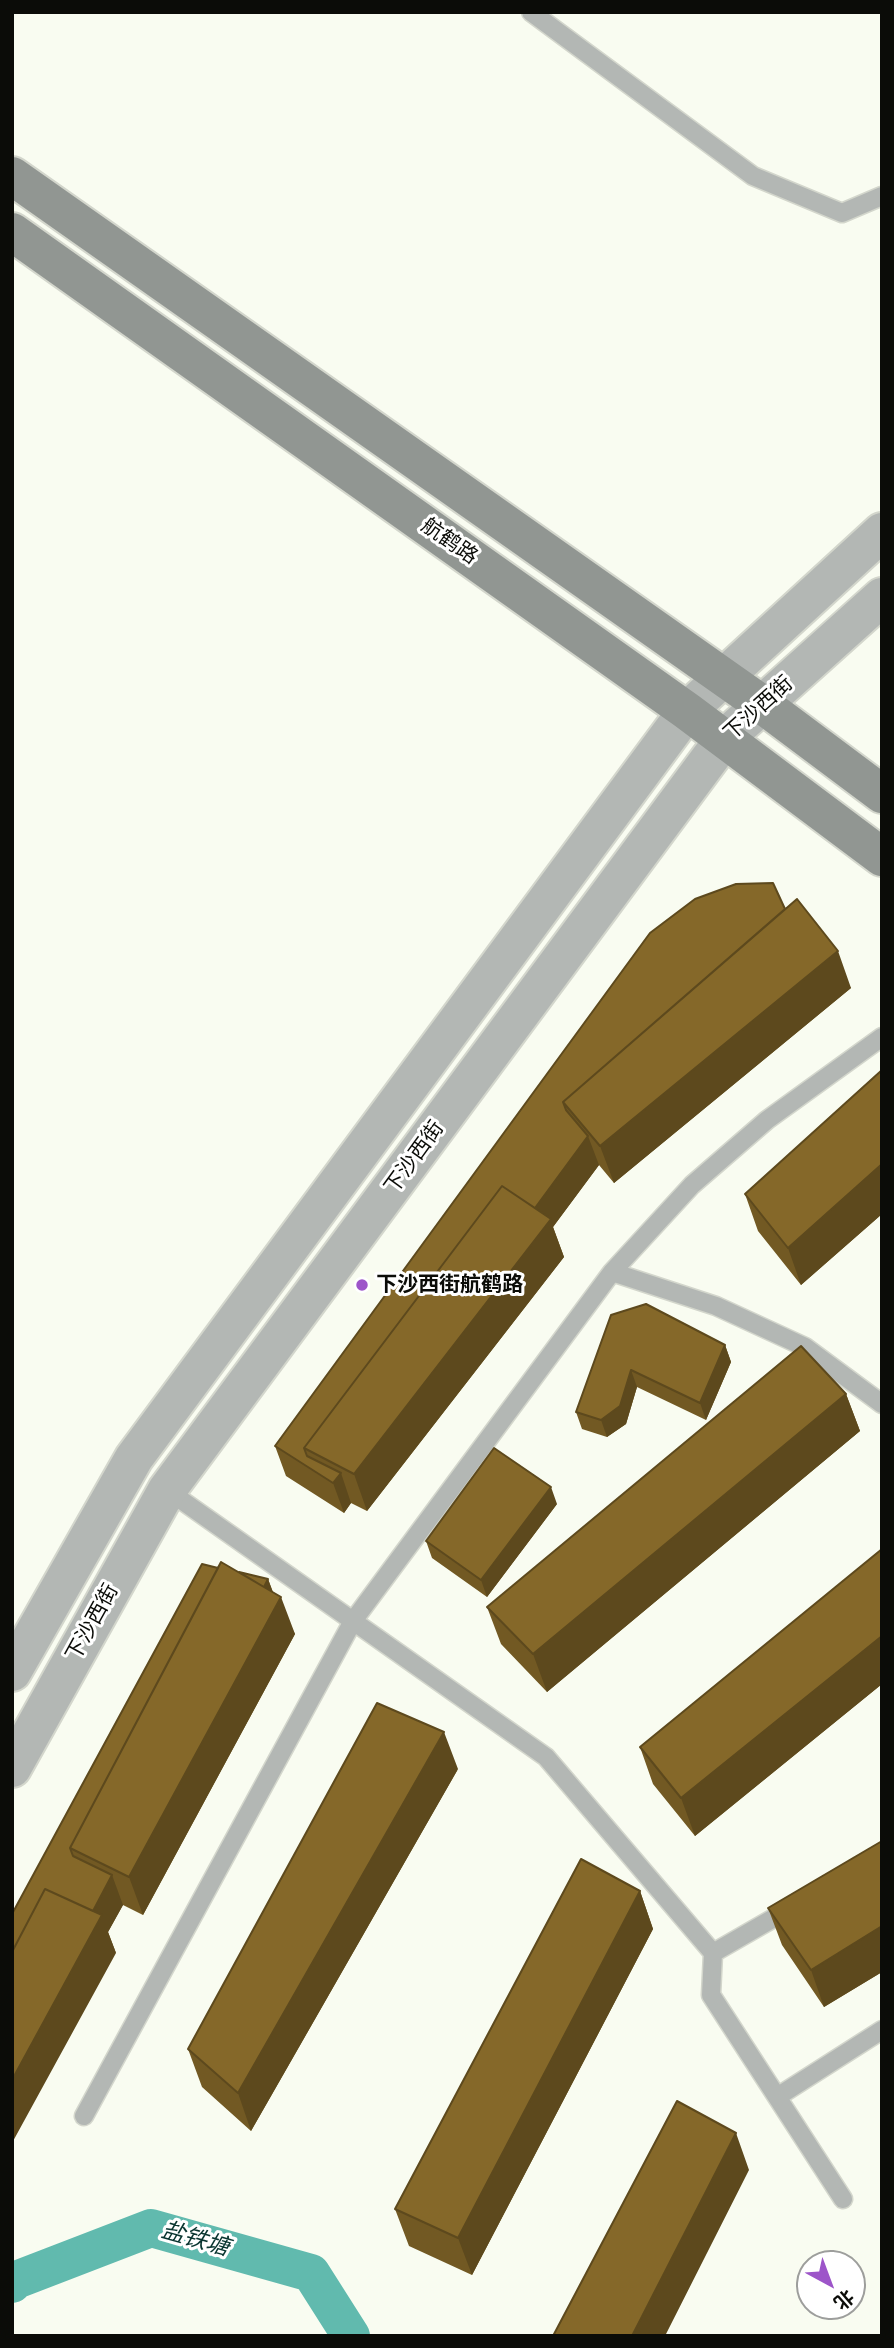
<!DOCTYPE html>
<meta charset="utf-8">
<style>
body{margin:0}
#map{position:relative;width:894px;height:2348px;overflow:hidden;background:#f9fcf1;font-family:"Varela Round","Noto Sans SC",sans-serif}
canvas{display:block}
.frame{position:absolute;inset:0;border:14px solid #0b0c08;pointer-events:none}
.north{position:absolute;left:796px;top:2250px;width:70px;height:70px;box-sizing:border-box;background:#fff;border:2px solid #9d9e9c;border-radius:50%;rotate:139deg;font-size:19px;font-weight:700;line-height:28px;text-align:center;color:#0b0c08}
.north::after{content:'';display:block;margin:auto;width:24px;height:32px;background:#9d55c9;clip-path:polygon(50% 0,100% 100%,50% 72%,0 100%)}
</style>
<div id="map">
<canvas width="894" height="2348"></canvas>
<div class="frame"></div>
<div class="north">北</div>
</div>
<script>
const g = document.querySelector('canvas').getContext('2d');
g.lineJoin = 'round';
function trace(path, color, width, dash) { g.strokeStyle = color; g.lineWidth = width; g.lineCap = dash ? 'butt' : 'round'; g.setLineDash(dash || []); g.stroke(path); }
function paint(path, color) { g.fillStyle = color; g.fill(path, 'evenodd'); }
function label(font, color, halo, rows, align = 'center') {
  g.font = font + ' "Varela Round","Noto Sans SC",sans-serif'; g.lineWidth = 6; g.setLineDash([]); g.textBaseline = 'middle'; g.strokeStyle = halo; g.fillStyle = color; for (const [text, x, y, turn = 0] of rows) {
    g.save(); g.translate(x, y); g.rotate((+turn || 0) * Math.PI / 180); g.textAlign = isNaN(turn) ? turn : align; if (halo) g.strokeText(text, 0, 0); g.fillText(text, 0, 0); g.restore();
  }
}
trace(new Path2D(`
 M12 2284 16 2280 151 2228 311 2273 351 2336`), '#61baae', 38);
const service = new Path2D(`
 M531 12 753 176 842 213 882 196
 M612 1272 716 1306 805 1347 882 1404
 M167 1490 546 1757 713 1953 711 1995 843 2199
 M713 1953 793 1907
 M777 2097 882 2030
 M84 2116 353 1621 612 1272 692 1185 767 1120 882 1037`);
const tertiary = new Path2D(`
 M12 1672 134 1458 687 711 882 532
 M12 1768 167 1490 725 738 882 597`);
const secondary = new Path2D(`
 M12 176 763 705 882 794
 M12 232 687 711 882 857`);
trace(service, '#d3d6cc', 21);
trace(tertiary, '#d3d6cc', 42);
trace(secondary, '#d3d6cc', 42);
trace(service, '#b3b7b4', 18);
trace(tertiary, '#b3b7b4', 38);
trace(secondary, '#919692', 38);
paint(new Path2D(`
 M785 909 851 988 614 1183 599 1165 553 1227 564 1257 367 1511 351 1503 344 1513 286 1476 275 1446 650 933Z
 M882 1070V1214L801 1285 758 1231 745 1194Z
 M611 1315 725 1345 731 1362 706 1420 637 1387 626 1424 607 1437 582 1429 576 1412Z
 M846 1394 860 1431 547 1692 501 1644 487 1607Z
 M557 1504 487 1597 432 1558 426 1541Z
 M882 1549V1684L695 1836 653 1784 640 1747Z
 M218 1568 268 1579 273 1592 295 1634 143 1915 123 1905 108 1932 116 1953 12 1914Z
 M458 1769 251 2131 202 2087 188 2049Z
 M882 1841V1972L824 2007 782 1945 768 1908Z
 M640 1891 653 1929 472 2275 409 2246 395 2209Z`), '#725923');
paint(new Path2D(`
 M838 951 851 988 614 1183 600 1146Z
 M588 1136 599 1165 553 1227 564 1257 367 1511 354 1474 532 1212Z
 M882 1164V1214L801 1285 788 1248Z
 M725 1345 731 1362 706 1420 700 1403Z
 M631 1370 637 1387 626 1424 607 1437 601 1420Z
 M846 1394 860 1431 547 1692 533 1654Z
 M341 1473 351 1503 344 1513 333 1483Z
 M551 1487 557 1504 487 1597 481 1580Z
 M268 1579 277 1604 281 1597 295 1634 143 1915 129 1877Z
 M882 1636V1684L695 1836 681 1798Z
 M444 1732 458 1769 251 2131 238 2093Z
 M112 1875 123 1905 108 1932 116 1953 12 2143V2080L90 1916Z
 M640 1891 653 1929 472 2275 458 2238Z
 M882 1926V1972L824 2007 811 1970Z
 M736 2133 749 2170 665 2336H632Z`), '#5d491d');
const building = new Path2D(`
 M773 883 785 909 563 1102 566 1110 588 1136 535 1208 502 1186 304 1448 307 1456 341 1473 333 1483 275 1446 650 933 695 899 736 884Z
 M797 899 838 951 600 1146 563 1102Z
 M882 1070V1164L788 1248 745 1194Z
 M502 1186 551 1219 354 1474 304 1448Z
 M646 1304 725 1345 700 1403 631 1370 620 1406 601 1420 576 1412 611 1315Z
 M801 1346 846 1394 533 1654 487 1607Z
 M494 1448 551 1487 481 1580 426 1541Z
 M882 1549V1636L681 1798 640 1747Z
 M221 1562 281 1597 129 1877 70 1848Z
 M202 1564 218 1568 70 1848 73 1856 112 1875 93 1911 45 1889 12 1952V1914Z
 M239 1572 268 1579 264 1587Z
 M377 1703 444 1732 238 2093 188 2049Z
 M882 1841V1926L811 1970 768 1908Z
 M581 1859 640 1891 458 2238 395 2209Z
 M45 1889 102 1915 12 2080V1952Z
 M677 2101 736 2133 632 2336H553Z`);
paint(building, '#856829');
trace(building, '#5d491d', 2);
for (const [x, y, r, color] of [
 [362,1285,7,"#9d55c9"]
]) { const dot = new Path2D(); dot.arc(x, y, r, 0, 2 * Math.PI); g.fillStyle = color; g.fill(dot); trace(dot, '#fff', 2.5); }
label('21px', '#0b0c08', '#fff', [
 ["航鹤路",449,542,35],
 ["下沙西街",759,709,-42],
 ["下沙西街",415,1158,-54],
 ["下沙西街",93,1623,-61]
]);
label('bold 21px', '#0b0c08', '#fff', [
 ["下沙西街航鹤路",376,1285]
], 'left');
label('italic 23px', '#093530', '#fff', [
 ["盐铁塘",195,2240,16]
]);
</script>
